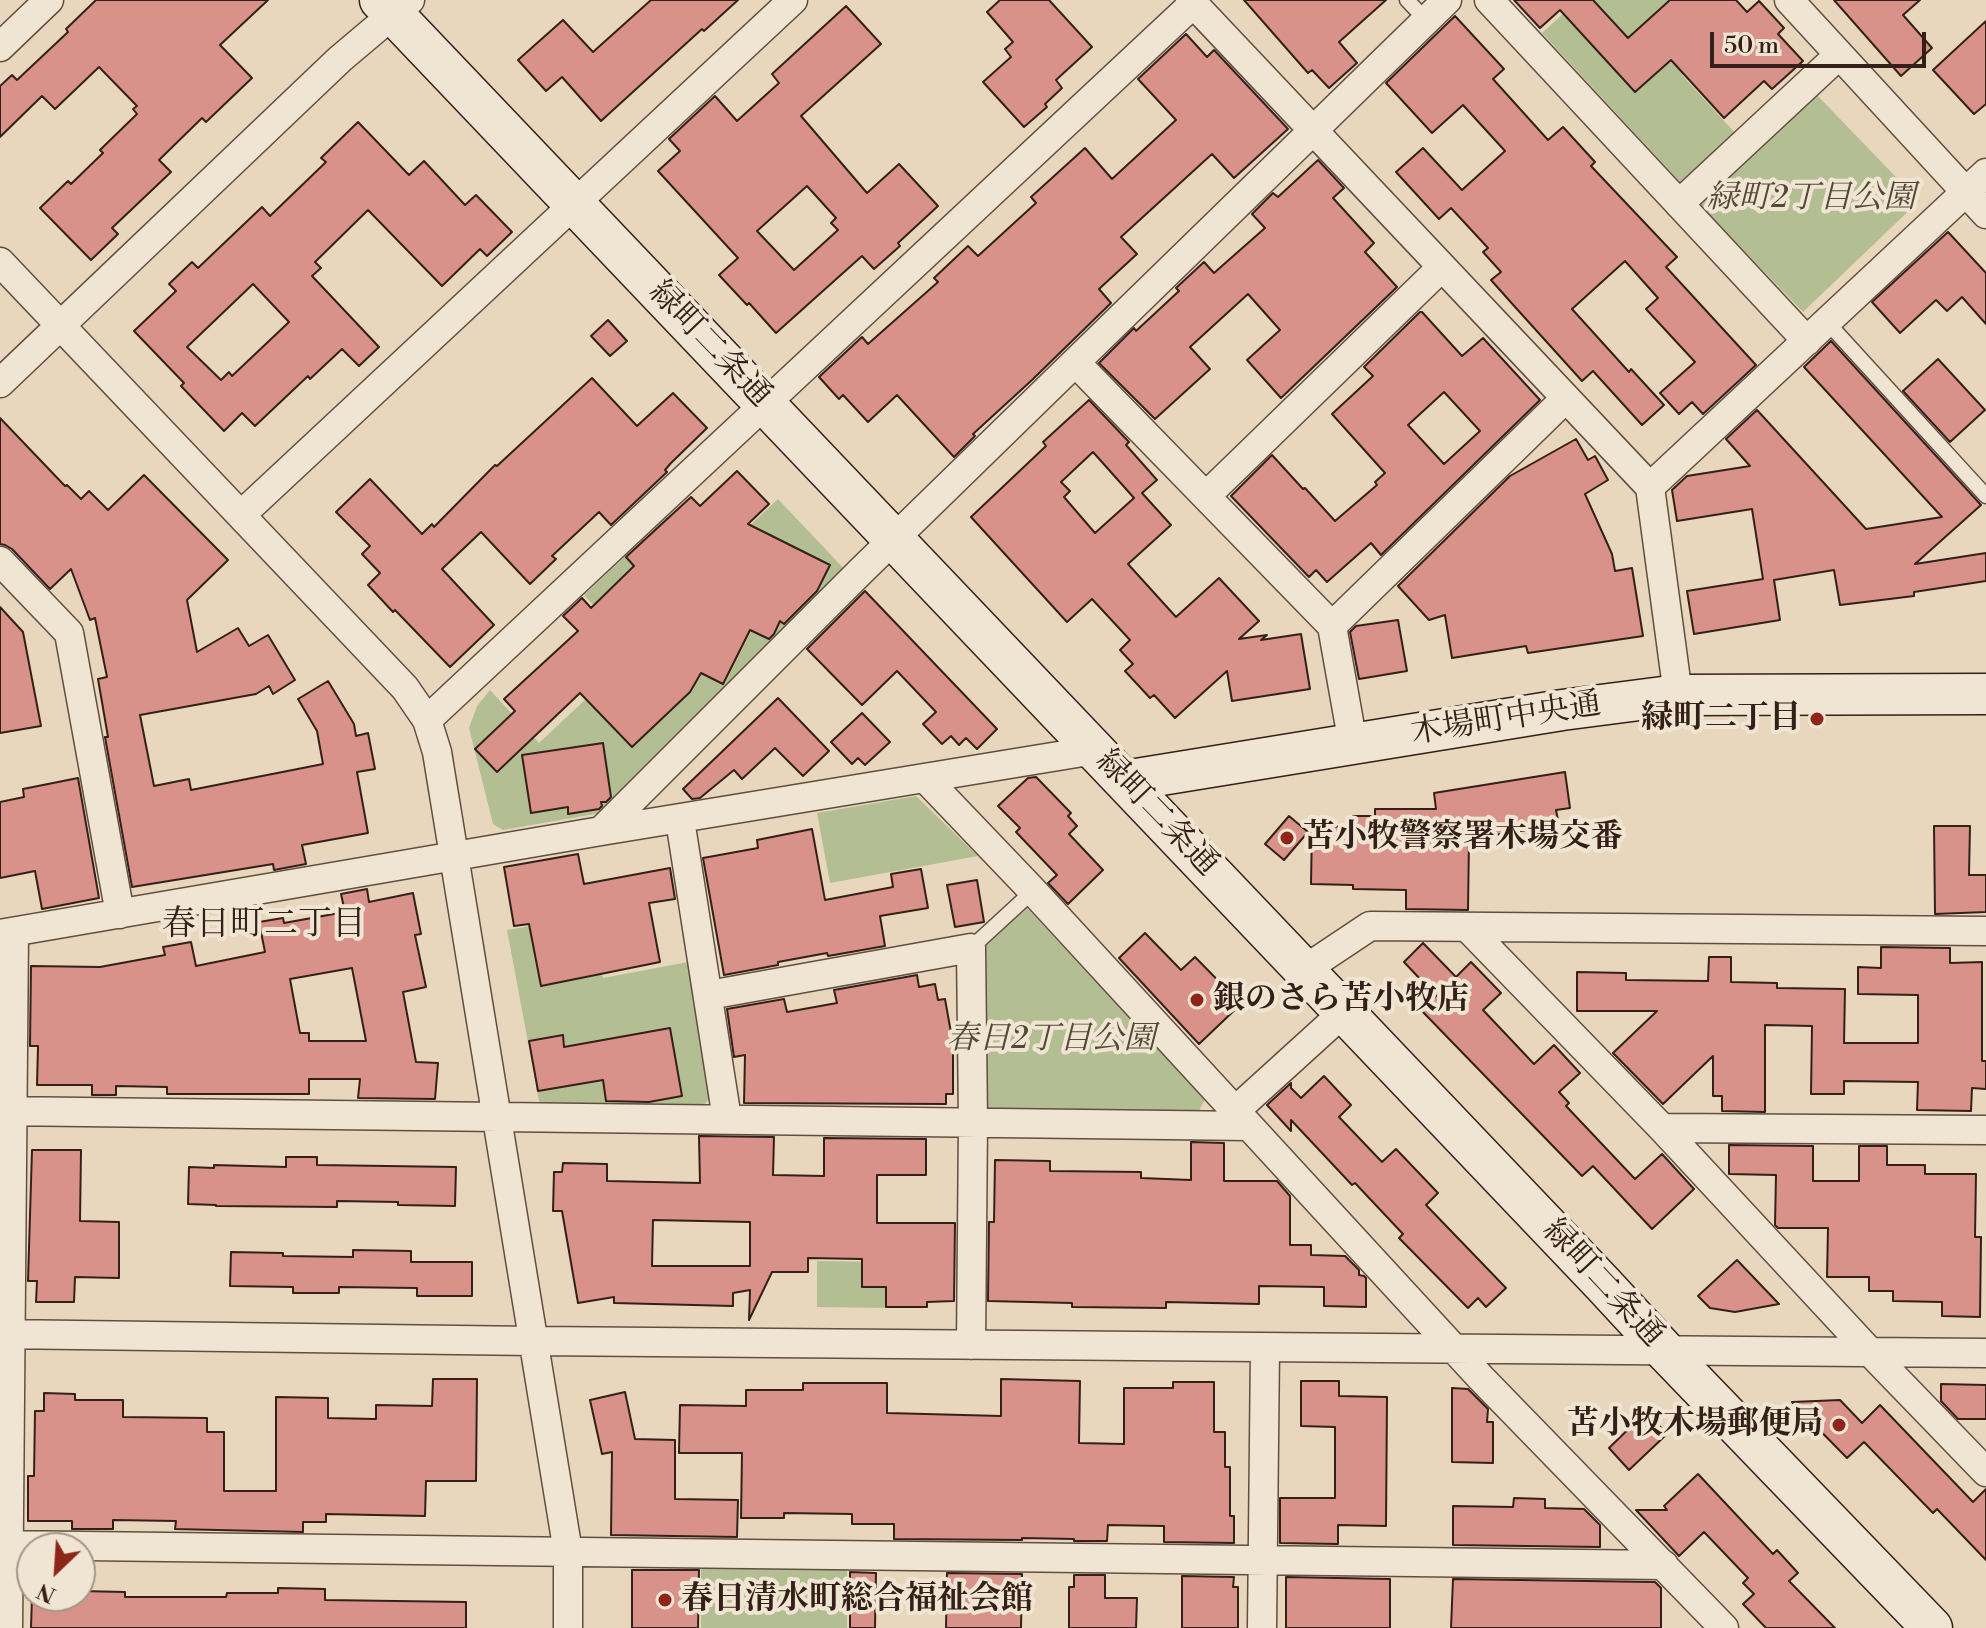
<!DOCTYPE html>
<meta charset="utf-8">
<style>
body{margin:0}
#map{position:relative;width:1986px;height:1628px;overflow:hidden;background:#e8d7bc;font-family:"Libre Bodoni",serif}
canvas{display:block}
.north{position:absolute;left:16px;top:1532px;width:80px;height:80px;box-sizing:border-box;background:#f0e5d3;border:2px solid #a59688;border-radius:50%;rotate:205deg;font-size:22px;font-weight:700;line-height:32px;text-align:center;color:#342018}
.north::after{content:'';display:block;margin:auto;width:28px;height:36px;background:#8f2418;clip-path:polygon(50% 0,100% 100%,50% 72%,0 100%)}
.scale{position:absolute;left:1710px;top:32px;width:216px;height:36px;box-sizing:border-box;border:4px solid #342018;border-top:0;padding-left:10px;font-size:24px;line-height:28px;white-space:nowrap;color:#342018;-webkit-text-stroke:6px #f0e5d3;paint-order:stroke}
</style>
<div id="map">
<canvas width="1986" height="1628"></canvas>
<div class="north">N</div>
<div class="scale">50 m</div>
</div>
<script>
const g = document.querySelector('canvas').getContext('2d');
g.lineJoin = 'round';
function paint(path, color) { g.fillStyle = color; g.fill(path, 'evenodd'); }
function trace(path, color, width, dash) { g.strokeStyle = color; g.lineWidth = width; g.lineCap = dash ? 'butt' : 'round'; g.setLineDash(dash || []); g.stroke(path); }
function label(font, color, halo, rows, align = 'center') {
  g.font = font + ' "Libre Bodoni","Noto Serif JP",serif'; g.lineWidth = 8; g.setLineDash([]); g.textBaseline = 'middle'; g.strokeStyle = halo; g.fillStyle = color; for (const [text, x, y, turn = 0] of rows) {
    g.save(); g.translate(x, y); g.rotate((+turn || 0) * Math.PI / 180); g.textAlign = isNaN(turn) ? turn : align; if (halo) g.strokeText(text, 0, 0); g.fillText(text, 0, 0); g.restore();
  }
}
paint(new Path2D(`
 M1578 0H1674L1715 44 1682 75 1736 134 1682 184 1542 33Z
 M1814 92 1919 201 1803 312 1697 202Z
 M778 499 848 573 601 813 503 830 493 824 469 728 477 706 490 690 539 743 588 697 640 655 584 595 667 517 710 563Z
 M916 796 978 856 830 883 817 813Z
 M1025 906 1205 1099 1198 1113 978 1112 979 953Z
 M590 916 603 978 688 962 710 1097 705 1104 699 1108H550L539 1101 507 930Z
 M817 1261 885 1262V1308L817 1307Z
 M701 1568 847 1569V1628H701Z`), '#b3bf93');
const building = new Path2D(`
 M96 0H268L220 45 252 78 206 122 202 118 159 160 171 172 112 228 118 234 91 260 40 208 68 181 71 184 103 153 100 150 137 114 133 109 137 106 99 67 55 109 42 96 0 137V86L12 75 17 80 68 32 66 29Z
 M651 0H738L704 31 702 29 601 121 562 77 546 91 518 60 563 20 593 52Z
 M1000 0H1049L1092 47 1056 80 1062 88 1045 104 1047 107 1024 127 983 82 1011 57 1005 49 1013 42 987 12Z
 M1244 0H1386L1339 42 1357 63 1329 88 1312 70 1308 73Z
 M1514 0H1593L1628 38 1670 0H1736L1747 12 1759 1 1784 28 1778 34 1803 61 1772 89 1764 81 1724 118 1671 60 1635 92 1560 10 1540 28Z
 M1834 0H1920L1903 15 1932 48 1901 76Z
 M846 6 881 44 801 116 867 193 899 164 938 206 898 243 900 246 874 269 862 256 776 333 749 303 747 305 719 275 738 258 658 171 680 151 669 139 715 96 737 121 779 83 772 74ZM807 186 836 218 831 223 838 230 794 270 757 231Z
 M1455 16 1504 69 1493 79 1548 140 1563 127 1595 162 1591 166 1677 257 1666 267 1756 365 1703 414 1692 402 1679 414 1660 393 1695 362 1646 309 1658 298 1625 261 1572 309 1629 372 1631 369 1664 405 1642 425 1593 371 1582 381 1516 308 1491 280 1501 272 1483 252 1488 248 1451 208 1439 219 1396 172 1423 148 1462 190 1505 151 1463 105 1432 133 1386 83Z
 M1986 21V104L1974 114 1933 70Z
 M1186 34 1207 57 1214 50 1288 129 1234 178 1212 154 1121 237 1137 254 1099 289 1111 303 1032 380 973 434 975 436 954 457 897 395 868 422 843 395 839 399 819 377 862 337 868 344 938 282 934 278 968 246 978 256 1036 203 1031 197 1085 148 1112 179 1176 120 1138 79Z
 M358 122 409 175 424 161 465 205 476 195 512 232 487 256 480 249 442 286 368 210 315 262 321 268 312 276 379 347 359 366 342 349 310 379 308 376 255 426 242 413 224 431 181 386 184 383 134 331 176 291 169 284 192 262 198 268 262 207 270 216 326 162 321 158ZM253 284 289 322 232 376 229 372 221 380 187 347Z
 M1318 160 1344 188 1333 198 1374 243 1365 252 1397 287 1281 398 1247 360 1280 330 1248 294 1190 347 1210 369 1155 419 1099 363 1134 328 1136 331 1179 291 1176 288 1204 262 1214 273 1265 228 1252 214 1273 193 1278 197Z
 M1948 232 1986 273V324L1962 297 1947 311 1936 300 1900 333 1872 302Z
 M1420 312H1422L1462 356 1483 338 1540 400 1381 555 1371 543 1327 582 1316 570 1309 577 1231 496 1272 455 1303 489 1305 488 1335 521 1377 485 1375 482 1385 473 1332 414 1373 376 1364 367ZM1444 392 1480 431 1444 464 1408 425Z
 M608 320 627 341 610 356 591 336Z
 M1831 341 1981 505 1915 564 1986 553V581L1914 592V596L1840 605 1834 570 1774 580 1780 620 1694 634 1687 591 1763 579 1752 509 1677 521 1672 490 1687 476 1750 466 1726 439 1757 410 1866 529 1942 517 1804 367Z
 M1938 359 1985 410 1950 442 1903 391Z
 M592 378 637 426 673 393 707 428 671 463 665 470 667 472 611 525 599 512 552 556 556 559 530 584 481 532 442 569 494 625 450 667 395 610 393 612 368 585 380 573 362 554 370 546 336 512 370 479 422 534 432 524 434 527 495 465 497 466Z
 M1089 400 1129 442 1126 445 1157 480 1142 493 1171 525 1128 564 1176 617 1219 578 1259 621 1239 639 1267 635 1261 640 1301 634 1310 689 1232 701 1227 671 1175 718 1154 695 1150 698 1125 671 1133 664 1120 650 1130 640 1092 599 1067 622 971 517 1046 446 1043 442ZM1093 452 1134 498 1095 533 1064 497 1070 491 1061 482Z
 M0 418 65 486 67 485 81 499 89 491 108 510 144 475 228 560 187 600 197 652 238 628 249 646 268 635 295 680 273 694 269 686 256 694 140 715 154 786 189 779 191 790 323 764 317 731 298 699 328 681 354 724 356 736 368 733 375 769 357 772 368 833 302 845 306 864 274 870 273 864 132 887 105 737H108L98 679 107 677 95 618 90 620 71 569 50 589 12 549 5 545 0 544Z
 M1576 439 1588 460 1595 456 1608 480 1585 494 1612 554 1615 571 1632 568 1643 636 1528 653 1526 646 1452 658 1445 615 1429 620 1398 586 1510 476Z
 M737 471 769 504 748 524 830 565 817 591 784 624 780 621 774 634 769 639 750 630 723 684 701 673 690 692 632 747 580 693 497 772 475 749 515 711 504 699 578 631 563 616 582 598 591 608 634 566 626 557 691 497 700 506Z
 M865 591 997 729 977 749 966 738 959 745 951 736 942 744 923 724 936 712 897 671 862 705 807 649Z
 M0 607 23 632 41 726 0 733Z
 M1398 620 1407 671 1359 679 1350 632 1356 626Z
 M778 698 829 751 803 776 775 748 742 779 734 770 700 798 692 799 683 789Z
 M862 713 890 742 865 765 858 758 852 764 831 742Z
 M603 743 611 797 606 802H601L602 806 599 809 568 814V807L531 813 522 755Z
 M1565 772 1570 808 1556 810 1559 825 1469 839 1468 910 1406 909V890L1353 889V885L1311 884 1312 826 1353 827V816H1375V809H1436L1434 793Z
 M1036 777 1071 813 1068 816 1077 826 1069 834 1103 870 1068 904 1048 883 1057 875 1016 832 1020 828 998 806 1028 778Z
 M78 778 99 898 42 909 35 871 0 878V802L24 797 23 789Z
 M1289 816 1308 832 1284 860 1265 844Z
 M1934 826H1970L1969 875H1986V912L1935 914Z
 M812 829 825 900 893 887 891 874 921 869 928 908 880 916 885 946 828 956 827 953 778 962V965L724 975 703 858 758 848 757 840Z
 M578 854 584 884 670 868 675 899 649 903 660 962 541 986 529 924 514 926 504 867Z
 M977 880 984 922 955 927 947 885Z
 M367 889 369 902 413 893 421 934 415 935 426 987 403 992 416 1062 438 1063 435 1099 358 1098 360 1079H309V1094H167V1087L116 1086V1095H92V1085H37L38 1046H30L31 966 100 967 165 955 163 947 191 942 196 966 265 952 259 922 283 918 284 923 345 912 341 894ZM352 968 366 1041H309V1033H300L290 979Z
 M1145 933 1181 970 1195 957 1241 1004 1199 1044 1119 958Z
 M1423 943 1456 977 1471 962 1501 993 1483 1010 1534 1064 1554 1045 1580 1073 1559 1092 1569 1103 1566 1106 1635 1179 1662 1154 1694 1189 1652 1229 1593 1166 1582 1176 1421 1010 1436 996 1404 962Z
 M1881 947 1950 948V963L1982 962V1061H1986V1089L1972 1088 1971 1111 1917 1110 1918 1082 1844 1081V1094H1811L1812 1026 1765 1025V1112L1722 1111V1096H1713V1056L1663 1104 1613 1053 1657 1011H1577V972L1626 973V980L1708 981 1709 957H1731V982L1777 983V988L1845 989 1844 1043H1918V995L1858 994V967L1881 968Z
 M917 975 919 987 935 984 938 1000 945 999 953 1044V1094H946V1104L744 1103 745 1055 734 1057 727 1009 784 999 787 1012 837 1003 834 990Z
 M670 1028 682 1096 649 1102 606 1101 603 1080 538 1091 529 1041 563 1035 564 1047Z
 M1324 1076 1351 1105 1339 1117 1382 1162 1396 1149 1438 1193 1426 1205 1506 1288 1486 1307 1478 1298 1468 1308 1399 1238 1403 1234 1355 1183 1352 1185 1291 1120V1131L1267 1105 1291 1083V1088L1301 1098Z
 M699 1136 774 1137 773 1175 824 1176V1138L926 1139V1175H877V1223H955L954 1301 927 1302V1307H886V1287H862V1259L808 1258V1272H772L749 1320 750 1290 733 1293V1306L614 1303V1297L578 1303 562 1211H553L554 1172H562L563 1163 607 1164V1181L700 1183ZM653 1220 750 1222V1266H652Z
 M1191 1142 1224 1143V1181H1277L1290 1196V1245H1311V1255L1345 1256 1359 1270V1275L1364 1276 1366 1278V1307L1324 1306V1287L1259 1286V1304L1166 1302V1308L1072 1307V1303L988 1301 989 1222H994L995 1160 1050 1161V1171L1141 1172V1178L1191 1180Z
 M1729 1145 1813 1146V1181H1859V1146H1887V1165H1925V1174H1976L1975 1237H1981L1980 1317 1942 1316V1302L1893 1301V1291H1869V1277H1827L1828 1228H1778L1775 1225 1776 1175 1729 1174Z
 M32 1150H81L80 1221 119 1222V1278L75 1277 74 1302H36L37 1281H28Z
 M286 1157H317V1165L456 1167 455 1206 398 1205V1202L337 1201V1207L216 1206V1205L188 1204 189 1167 214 1168V1165L286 1167Z
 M353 1250 411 1251V1262H472V1296H417V1288L339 1287V1293H293V1287L230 1286 231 1252 283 1253V1256L353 1257Z
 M1737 1260 1779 1304 1735 1312 1710 1308 1698 1296Z
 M433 1379H477L476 1481H426L425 1516 326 1514V1522H303V1532L175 1529 176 1521 113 1520V1529H72V1521H28V1476H34L35 1411H44V1393L75 1394V1400H123V1417L207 1418V1432H224V1491H276V1397L328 1398V1418L376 1419V1405L432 1406Z
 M1001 1379 1080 1381 1079 1443 1124 1444V1388H1173V1382H1214V1432H1225V1467H1230V1516H1234V1543L1164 1542V1526L1108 1525 1107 1541H1074V1539L1022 1538V1540L894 1539V1524H852V1514L784 1513V1518H741L742 1453H679L680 1405 746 1406V1390H803V1383H887V1413L1001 1416Z
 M1301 1381H1339V1396L1387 1397 1386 1526 1338 1525V1544L1280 1543V1498H1335V1427L1301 1426Z
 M1941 1384 1986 1385V1419H1958L1941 1401Z
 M1452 1388 1468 1389 1488 1409 1487 1422H1493V1463L1452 1462Z
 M625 1392 635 1439 675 1440V1499L738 1500 737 1537 611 1535 612 1452 602 1454 590 1400Z
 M1840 1400 1862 1423 1880 1405 1973 1502 1986 1489V1560L1937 1509 1933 1513 1864 1442 1847 1458 1792 1402Z
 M1646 1412 1667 1434 1629 1470 1609 1448Z
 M1698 1474 1773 1554 1777 1550 1798 1573 1789 1581 1835 1628H1766L1743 1604 1754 1594 1743 1583 1748 1578 1704 1532 1679 1556 1636 1510H1667L1664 1506Z
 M1514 1498 1545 1499V1508L1584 1509 1600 1525V1547L1453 1545V1506L1513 1507Z
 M632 1570H699L698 1628H632Z
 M850 1572 876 1573 875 1628H850Z
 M947 1573 1022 1574 1021 1628H946Z
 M1074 1575H1105V1598H1137L1136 1628H1069V1587H1074Z
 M1182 1576 1234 1577 1233 1587H1238V1628H1182Z
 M1286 1577 1390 1579V1628H1286Z
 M1453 1579 1655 1582 1661 1588V1628H1451Z
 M278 1588 325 1589V1600L466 1602V1628H31L32 1596H80V1591L125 1592V1597H226L227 1593H278Z`);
paint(building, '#d8928a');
trace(building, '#342018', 2);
const lane = new Path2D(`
 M1407 0 1426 20
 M1827 322 1986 496
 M971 948 1033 891`);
const street = new Path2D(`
 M1190 0 1650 487 1678 695
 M1489 0 1807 341
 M1789 0 1986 214
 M0 47 49 0
 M1679 204 1839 55
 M0 262 405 688 427 720 437 752 568 1552V1628
 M1076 363 1332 626 1353 744
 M0 383 340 59 410 0
 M1650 487 1986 173
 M1206 496 1442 267
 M241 515 793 0
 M0 561 69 633 120 914
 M1332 626 1566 398
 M427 720 1193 4
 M925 778 1033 891 1481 1378 1724 1628
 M680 820 727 1119
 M601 831 861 571 1447 0
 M1467 927 1662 1128 1870 1352 1986 1472
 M0 934 601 831 1095 750
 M1304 970 1370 926 1986 931
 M709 995 971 948 973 1122 971 1345
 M0 1111 1249 1126
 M1235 1111 1344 1012
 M1662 1128 1986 1130
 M0 1334 533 1341 1986 1353
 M0 1545 1664 1565
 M8 1628 14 932
 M1262 1628 1265 1348`);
const secondary = new Path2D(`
 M380 0 1603 1284 1664 1350 1932 1628
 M1124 781 1562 710 1678 695 1986 694`);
trace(lane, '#614e41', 17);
trace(street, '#614e41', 31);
trace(secondary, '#342018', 43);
trace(lane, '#f0e5d3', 14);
trace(street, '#f0e5d3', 28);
trace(secondary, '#f0e5d3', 40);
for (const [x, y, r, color] of [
 [1817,719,8,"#8f2418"],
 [1287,838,8,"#8f2418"],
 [1197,1000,8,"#8f2418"],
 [1839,1425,8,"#8f2418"],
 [665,1600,8,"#8f2418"]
]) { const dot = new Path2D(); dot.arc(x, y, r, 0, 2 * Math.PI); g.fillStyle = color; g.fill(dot); trace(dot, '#f0e5d3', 3); }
label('italic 32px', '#544837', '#f0e5d3', [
 ["緑町2丁目公園",1811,199],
 ["春日2丁目公園",1051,1040]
]);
label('32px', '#342018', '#f0e5d3', [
 ["緑町二条通",709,345,46],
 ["木場町中央通",1506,720,-9],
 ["緑町二条通",1156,814,46],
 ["緑町二条通",1602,1284,47]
]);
label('bold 32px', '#342018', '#f0e5d3', [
 ["緑町二丁目",1801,719,"right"],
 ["苫小牧警察署木場交番",1303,838],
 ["銀のさら苫小牧店",1213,1000],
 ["苫小牧木場郵便局",1823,1425,"right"],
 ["春日清水町総合福祉会館",681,1600]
], 'left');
label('34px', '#342018', '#f0e5d3', [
 ["春日町二丁目",264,926]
]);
</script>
